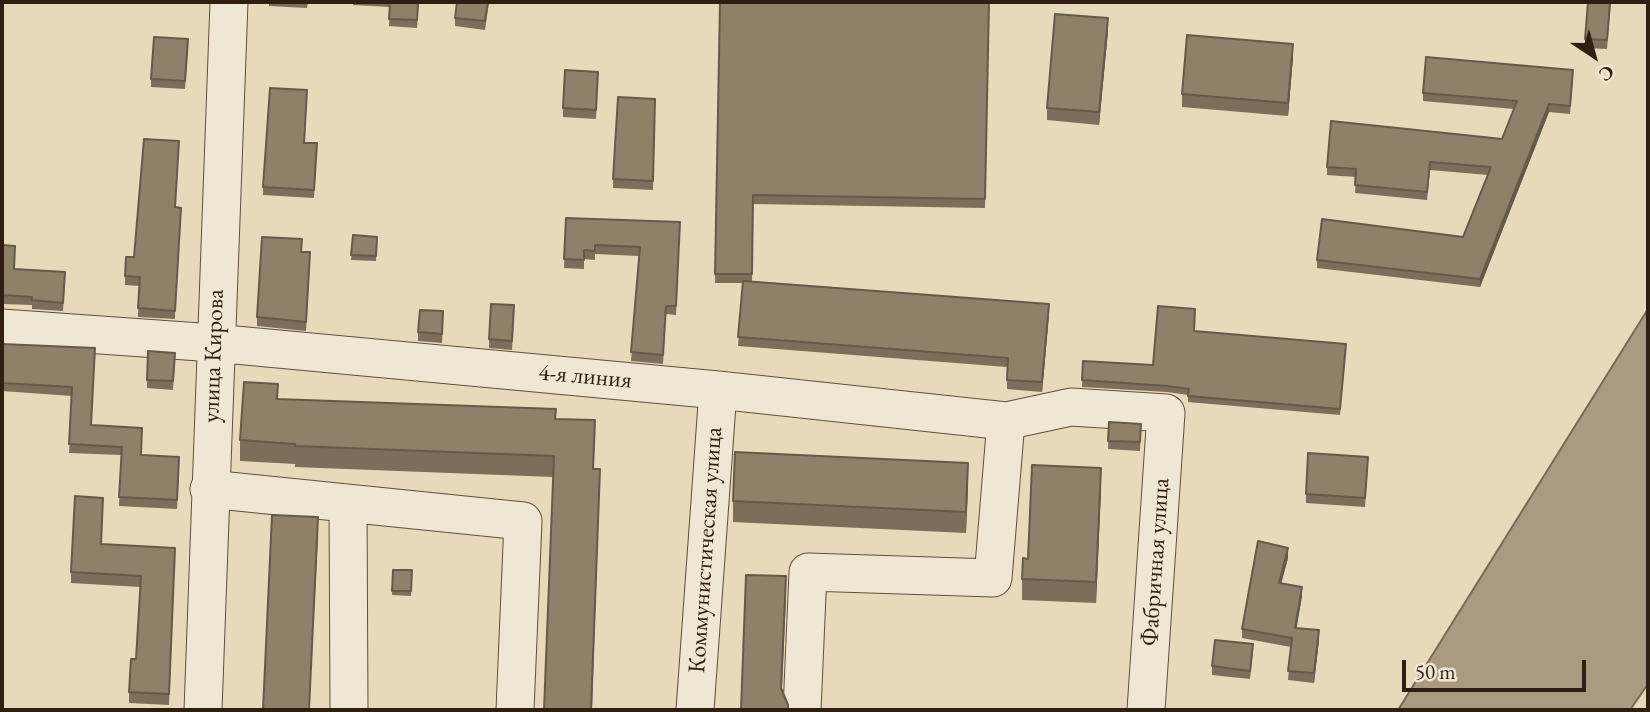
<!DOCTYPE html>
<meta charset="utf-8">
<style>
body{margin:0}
#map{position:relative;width:1650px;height:712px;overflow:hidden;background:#e7dabb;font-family:"EB Garamond",serif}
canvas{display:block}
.frame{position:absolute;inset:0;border:4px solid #301f11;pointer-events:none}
.north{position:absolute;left:1559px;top:21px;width:70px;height:70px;-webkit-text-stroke:5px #efe7d3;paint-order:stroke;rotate:144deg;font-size:19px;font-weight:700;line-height:28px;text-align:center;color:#301f11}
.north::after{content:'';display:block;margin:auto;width:24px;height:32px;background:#301f11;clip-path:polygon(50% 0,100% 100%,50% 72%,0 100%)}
.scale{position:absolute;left:1402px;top:660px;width:184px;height:32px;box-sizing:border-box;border:4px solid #301f11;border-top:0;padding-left:9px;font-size:21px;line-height:24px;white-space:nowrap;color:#301f11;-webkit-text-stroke:5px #efe7d3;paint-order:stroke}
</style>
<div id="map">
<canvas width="1650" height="712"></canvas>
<div class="frame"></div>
<div class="north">С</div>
<div class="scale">50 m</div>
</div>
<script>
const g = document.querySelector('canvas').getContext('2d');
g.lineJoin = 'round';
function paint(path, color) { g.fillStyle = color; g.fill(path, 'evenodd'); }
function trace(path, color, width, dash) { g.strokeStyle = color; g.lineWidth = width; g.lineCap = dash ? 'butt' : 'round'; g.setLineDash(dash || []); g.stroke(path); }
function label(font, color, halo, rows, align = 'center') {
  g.font = font + ' "EB Garamond",serif'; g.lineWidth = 5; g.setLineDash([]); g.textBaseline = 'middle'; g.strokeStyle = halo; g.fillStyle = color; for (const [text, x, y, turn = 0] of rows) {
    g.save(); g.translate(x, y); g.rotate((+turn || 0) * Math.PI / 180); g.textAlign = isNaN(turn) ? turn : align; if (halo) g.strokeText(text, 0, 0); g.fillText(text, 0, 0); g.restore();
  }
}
const water = new Path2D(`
 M1648 309V684L1630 710H1398Z`);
paint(water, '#a99a81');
trace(water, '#796954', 2);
const minor = new Path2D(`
 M2 328 214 343 718 390 1006 421 1071 407 1166 413 1146 710
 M209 489 523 521 515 710
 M348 503 349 710
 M203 710 229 2
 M695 710 718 390
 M802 710 808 572 993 578 1006 421`);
trace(minor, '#5e4e3c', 39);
trace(minor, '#efe7d3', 37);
paint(new Path2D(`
 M269 2H308L307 8 269 6Z
 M353 2H419L417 28 389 26 390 7 353 5Z
 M489 2 485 30 455 26V18Z
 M720 2H989L985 208 753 204 752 281 1049 314 1042 392 1007 389V367L738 346 743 283H715Z
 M1203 2H1228V4Z
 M1611 2 1607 49 1585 48V39Z
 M1108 31 1099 125 1047 120V108Z
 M188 48 185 89 151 87V79Z
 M1293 57 1288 116 1182 107V94Z
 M598 72 596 119 563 117V108Z
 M1573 78 1570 114 1549 112 1480 287 1317 268V260L1463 237 1488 175 1430 170 1427 200 1355 193 1356 177 1327 175V167L1502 139 1514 109 1423 101V93Z
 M655 99 653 190 613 188V179Z
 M305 143H317L314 198 263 195V187Z
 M176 207 175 319 138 317 139 286 125 285V276L134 257Z
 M566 218 680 222 676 315 666 314 663 364 631 361 639 256 595 254V260L584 259V269L564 268Z
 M353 235 377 237 376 261 351 260Z
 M2 245 14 269 65 281 63 311 32 309V305L2 304Z
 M301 252 310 261 306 331 257 326V317Z
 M514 314 512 350 489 348V339Z
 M1195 316 1194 331 1346 350 1340 415 1188 402V395L1167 392 1082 387 1083 361 1153 365Z
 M443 320 442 343 418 341V332Z
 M2 344 95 348 91 425 141 455 179 466 177 509 119 506 121 455 69 453 72 396 2 391Z
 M175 361 173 390 147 388V380Z
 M278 399 556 419 595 441 593 469 600 489 553 477 295 467V464L240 461V440Z
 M1109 422 1141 424 1140 451 1108 449Z
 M1368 465 1365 507 1306 503V494Z
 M968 484 966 533 733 522V501Z
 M1101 488 1096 603 1022 600V579L1028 559Z
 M103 509 101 544 175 548 169 705 129 703V692L136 659 141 587 71 583V572Z
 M1288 558 1281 583 1302 596 1296 628 1319 640 1314 683 1288 680 1291 647 1242 638V629Z
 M393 570H412L411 596 392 595Z
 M1253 652 1250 679 1212 675V666Z`), '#7b6e5a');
paint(new Path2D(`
 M1108 18V31L1099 125V112Z
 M1293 44V57L1288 116V103Z
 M1549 104V112L1480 287V279Z
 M1049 304V314L1042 392V382Z
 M968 463V484L966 533V512Z
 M1101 468V488L1096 603V582Z
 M600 469 592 710H591Z
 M318 517V537L309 710Z
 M1288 548V558L1279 592V583Z
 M786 576V597L781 709V688Z
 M1302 587V596L1295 638V628Z
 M1319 630V640L1314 683V673Z`), '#645a4a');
const building = new Path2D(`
 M390 2H418L417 20 389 19Z
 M457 2H488L485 21 455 18Z
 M720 2H989L985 199 753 195 752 274H715Z
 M1588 2H1610L1607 40 1585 39Z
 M1055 14 1108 18 1099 112 1047 108Z
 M1187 35 1293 44 1288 103 1182 94Z
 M154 37 188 39 185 81 151 79Z
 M1426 57 1573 70 1570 106 1549 104 1480 279 1317 260 1322 219 1463 237 1491 167 1430 162 1427 192 1355 185 1356 169 1327 167 1331 121 1502 139 1517 101 1423 93Z
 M565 70 598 72 596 110 563 108Z
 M270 88 307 90 304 143H317L314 190 263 187Z
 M618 97 655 99 653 181 613 179Z
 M144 139 179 141 175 207 181 208 175 311 138 308 140 277 125 276 126 257H134Z
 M566 218 680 222 676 306H666L663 355 631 352 640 247 595 245V251L584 250V260L564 259Z
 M353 235 377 237 376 256 351 255Z
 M262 237 302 239 301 252H310L306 322 257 317Z
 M2 245 15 246 14 269 65 272 63 303 32 300V297L2 295Z
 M743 281 1049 304 1042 382 1007 380 1008 358 738 337Z
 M491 304 514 305 512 341 489 339Z
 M1158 306 1195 309 1194 331 1346 344 1340 409 1188 396 1189 389 1167 386 1082 380 1083 361 1153 365Z
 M420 310 443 311 442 334 418 332Z
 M2 344 95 348 91 425 142 428 141 455 179 457 177 500 119 497 122 447 69 444 72 387 2 383Z
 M148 351 175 353 173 381 147 380Z
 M244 382 278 384 277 399 556 409 555 419 595 420 593 469H600L591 710H544L554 456 295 446V444L240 440Z
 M1109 422 1141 424 1140 442 1108 441Z
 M735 452 968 463 966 512 733 501Z
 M1308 453 1368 457 1365 498 1306 494Z
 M1032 465 1101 468 1096 582 1022 579 1023 558 1028 559Z
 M75 496 103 498 101 544 175 548 169 694 129 692 131 659H136L141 576 71 572Z
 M272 515 318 517 309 710H263Z
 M1258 541 1288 548 1279 583 1302 587 1295 628 1319 630 1314 673 1288 671 1292 638 1242 629Z
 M393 570H412L411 591H392Z
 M746 575 786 576 781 688 788 705V710H741Z
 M1215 640 1253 644 1250 671 1212 666Z`);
paint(building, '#8f8069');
trace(building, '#645a4a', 2);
label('24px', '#301f11', '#efe7d3', [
 ["улица Кирова",214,356,-88],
 ["4-я линия",585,377,5],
 ["Коммунистическая улица",706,550,-86],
 ["Фабричная улица",1156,562,-86]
]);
</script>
